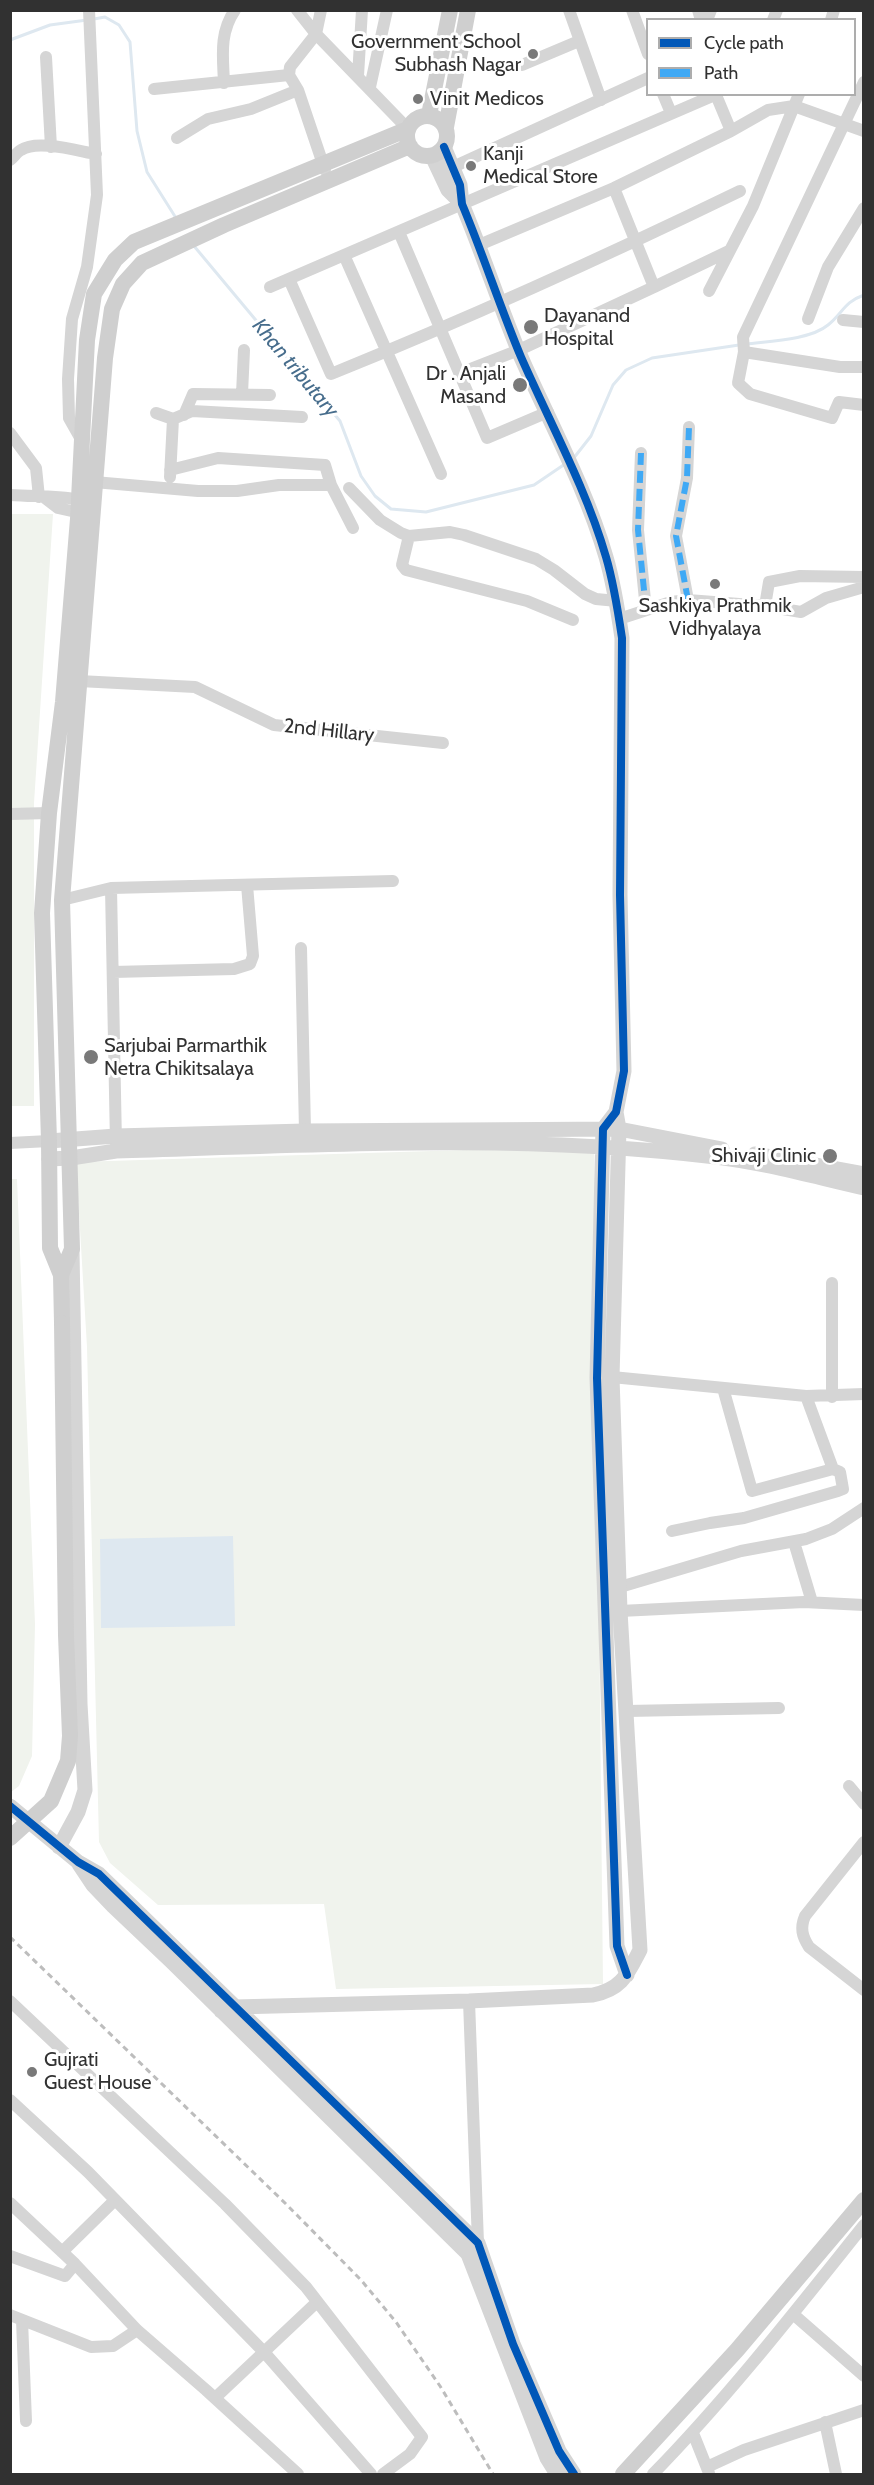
<!DOCTYPE html>
<style>
body{margin:0}
#map{position:relative;width:874px;height:2485px;overflow:hidden;background:#fff;font-family:Cabin,sans-serif}
canvas{display:block}
.frame{position:absolute;inset:0;border:12px solid #313131;pointer-events:none}
.legend{position:absolute;left:646px;top:18px;width:210px;height:78px;box-sizing:border-box;background:#fff;border:2px solid #adadad;margin:0;padding:8px 10px;list-style:none;font-size:18px;color:#313131}
.legend li{display:flex;align-items:center;gap:12px;height:30px}
.legend b{width:30px;border:2px solid #adadad}
</style>
<div id="map">
<canvas width="874" height="2485"></canvas>
<div class="frame"></div>
<ul class="legend">
<li><b style="height:8px;background:#0057b8"></b>Cycle path</li>
<li><b style="height:8px;background:#3fa9f5"></b>Path</li>
</ul>
</div>
<script>
const g = document.querySelector('canvas').getContext('2d');
g.lineJoin = 'round';
function paint(path, color) { g.fillStyle = color; g.fill(path, 'evenodd'); }
function trace(path, color, width, dash) { g.strokeStyle = color; g.lineWidth = width; g.lineCap = dash ? 'butt' : 'round'; g.setLineDash(dash || []); g.stroke(path); }
function label(font, color, halo, rows, align = 'center') {
  g.font = font + ' Cabin,sans-serif'; g.lineWidth = 6; g.setLineDash([]); g.textBaseline = 'middle'; g.strokeStyle = halo; g.fillStyle = color; for (const [text, x, y, turn = 0] of rows) {
    g.save(); g.translate(x, y); g.rotate((+turn || 0) * Math.PI / 180); g.textAlign = isNaN(turn) ? turn : align; if (halo) g.strokeText(text, 0, 0); g.fillText(text, 0, 0); g.restore();
  }
}
paint(new Path2D(`
 M10 514H53L34 803V1106H10Z
 M594 1146 603 1984 336 1989 324 1904 158 1905 110 1863 99 1842 87 1347 76 1162Z
 M11 1179H17L35 1624 32 1756 19 1786 11 1792Z`), '#f0f3ed');
paint(new Path2D(`
 M233 1536 235 1626 101 1628 100 1539Z`), '#dee8f0');
trace(new Path2D(`
 M94 19 105 17 119 25 130 42 137 131 147 172 176 218
 M10 40 50 25 87 20
 M194 246 340 421 361 476 375 496 391 509 426 512 534 485 565 464
 M746 344C769 341 810 340 828 325 843 313 844 302 864 295
 M573 459 591 436 613 385 626 370 652 358 739 345`), '#dee8f0', 3);
trace(new Path2D(`
 M297 10 316 34 408 129
 M321 10 316 34 290 67 289 75 298 90 325 170
 M569 10 601 100
 M632 10 648 54
 M698 10 701 20
 M707 20 711 10
 M773 20 777 10
 M831 20 834 10
 M46 57 51 147
 M522 65 579 41
 M358 76 362 10
 M864 82 743 337 744 352 738 383 750 394 832 418 839 402 864 405
 M224 83C223 57 219 33 235 10
 M370 87 387 10
 M154 89 289 75
 M663 94 671 113
 M731 131 768 110 794 106 864 131
 M177 138 208 119 251 109 298 90
 M10 160C14 157 17 152 21 150 37 139 78 151 96 154
 M453 167 648 78
 M399 232 487 438 548 412
 M479 245 614 188 731 131 716 95
 M344 255 441 474
 M289 279 331 374C469 318 606 256 740 191
 M270 287 717 94
 M654 287 729 251
 M709 291 753 206 799 94
 M808 319 828 267 864 208
 M843 320 864 322
 M744 352 840 367H864
 M460 373 519 350 654 287 614 188
 M242 394 244 350
 M156 413 173 419 192 411 302 417
 M184 415 193 394 270 395
 M10 433 36 468 39 497
 M82 441 69 418 68 379 72 319 87 267 97 195 89 10
 M641 453 638 530 646 610
 M170 470 218 458 325 465 331 485 353 528
 M170 477 173 419
 M94 482 198 491H237L279 485H331
 M349 488 380 520 401 533 409 536 450 532 464 535 536 559 554 570 585 594 596 599 617 601
 M10 495C37 497 61 495 86 501
 M45 498 58 508 85 514
 M409 536 402 565 406 570 527 601 573 620
 M688 600 676 536 687 478 689 427
 M765 606 769 582 800 576 864 577
 M619 619 671 602 688 600 765 606 801 612 826 598 864 587
 M79 681 195 687 274 725 443 743
 M10 814 49 813
 M111 888 116 1144
 M62 900 111 888 393 881
 M301 948 305 1131
 M113 972 234 969 250 964 253 956 247 885
 M10 1143 49 1141
 M832 1283V1397
 M612 1377 806 1396 864 1394
 M723 1388 752 1491 833 1469 806 1396
 M672 1531 710 1523 744 1518 838 1491 843 1489 840 1472 833 1469
 M794 1542 812 1602
 M620 1587 741 1551 806 1539 832 1529 864 1508
 M620 1611 804 1602 864 1605
 M627 1711 779 1708
 M849 1786 864 1804
 M864 1842 805 1916C800 1928 802 1936 809 1947L864 1990
 M10 2001 225 2204 306 2287 422 2437 410 2454 383 2474
 M469 2001 478 2243 474 2248
 M10 2100 88 2172 264 2352 371 2474
 M10 2203 75 2264 137 2330 206 2390 298 2474
 M62 2252 115 2200
 M10 2256 65 2276 75 2264
 M793 2314 864 2376
 M10 2315 91 2347 113 2346 137 2330
 M22 2320 26 2421
 M215 2398 317 2302
 M825 2422 836 2474
 M693 2433 709 2473
 M707 2467 744 2450 864 2410
 M653 2474C729 2396 796 2310 864 2225`), '#d5d5d5', 12);
trace(new Path2D(`
 M444 147 460 185 462 204C483 254 500 307 521 357 550 423 586 488 606 557 614 584 618 611 622 638L620 895 624 1071 616 1112 603 1129 597 1378 617 1946 627 1975
 M432 156 448 190 462 204
 M49 1141 116 1136 305 1131 619 1129 722 1149
 M755 1154 864 1174
 M49 1159 71 1158 116 1151C316 1145 517 1133 716 1157 766 1163 815 1177 864 1188
 M10 1806 78 1862 99 1874 478 2243 513 2344 559 2451 574 2474
 M59 1847 78 1812 85 1790 80 1704 72 1251
 M79 1864 93 1885 113 1906 172 1962 468 2254 547 2458 557 2474
 M221 2011 235 2007 469 2001 593 1995C622 1989 627 1975 640 1950L620 1611 612 1377 619 1129 616 1112`), '#d5d5d5', 15);
trace(new Path2D(`
 M429 115 450 10
 M407 136a20 20 0 1 1 40 0a20 20 0 1 1-40 0Z
 M446 127 468 10
 M61 1275 72 1249 62 900 105 358 112 309 123 284 142 263 224 225 410 146
 M62 1323 61 1275 50 1248 49 1141 42 913 49 813 63 702 78 519 87 340 94 294 115 260 134 242 408 129
 M623 2474 737 2350 864 2200`), '#cfcfcf', 16);
trace(new Path2D(`
 M10 1937 286 2204 361 2280 396 2322 440 2386 493 2474`), '#bdbdbd', 3, [6, 4.5]);
trace(new Path2D(`
 M10 1838 51 1801 68 1761 70 1736 66 1635 62 1323`), '#cfcfcf', 16);
trace(new Path2D(`
 M641 453 638 530 646 610
 M688 600 676 536 687 478 689 427`), '#3fa9f5', 6, [12, 6]);
trace(new Path2D(`
 M444 147 460 185 462 204C483 254 500 307 521 357 550 423 586 488 606 557 614 584 618 611 622 638L620 895 624 1071 616 1112 603 1129 597 1378 617 1946 627 1975
 M10 1806 78 1862 99 1874 478 2243 513 2344 559 2451 574 2474`), '#0057b8', 8);
for (const [x, y, r, color] of [
 [533,54,6,"#797979"],
 [418,99,6,"#797979"],
 [471,166,6,"#797979"],
 [531,327,8,"#797979"],
 [520,385,8,"#797979"],
 [715,584,6,"#797979"],
 [91,1057,8,"#797979"],
 [830,1156,8,"#797979"],
 [32,2072,6,"#797979"]
]) { const dot = new Path2D(); dot.arc(x, y, r, 0, 2 * Math.PI); g.fillStyle = color; g.fill(dot); trace(dot, '#fff', 2); }
label('20px', '#313131', '#fff', [
 ["Government School",521,42,"right"],
 ["Subhash Nagar",521,65,"right"],
 ["Vinit Medicos",430,99],
 ["Kanji",483,154],
 ["Medical Store",483,177],
 ["Dayanand",544,316],
 ["Hospital",544,339],
 ["Dr . Anjali",506,374,"right"],
 ["Masand",506,397,"right"],
 ["Sashkiya Prathmik",715,606,"center"],
 ["Vidhyalaya",715,629,"center"],
 ["Sarjubai Parmarthik",104,1046],
 ["Netra Chikitsalaya",104,1069],
 ["Shivaji Clinic",816,1156,"right"],
 ["Gujrati",44,2060],
 ["Guest House",44,2083]
], 'left');
label('20px', '#313131', '#fff', [
 ["2nd Hillary",329,731,6]
]);
label('italic 21px', '#476d8c', '#fff', [
 ["Khan tributary",295,368,50]
]);
</script>
